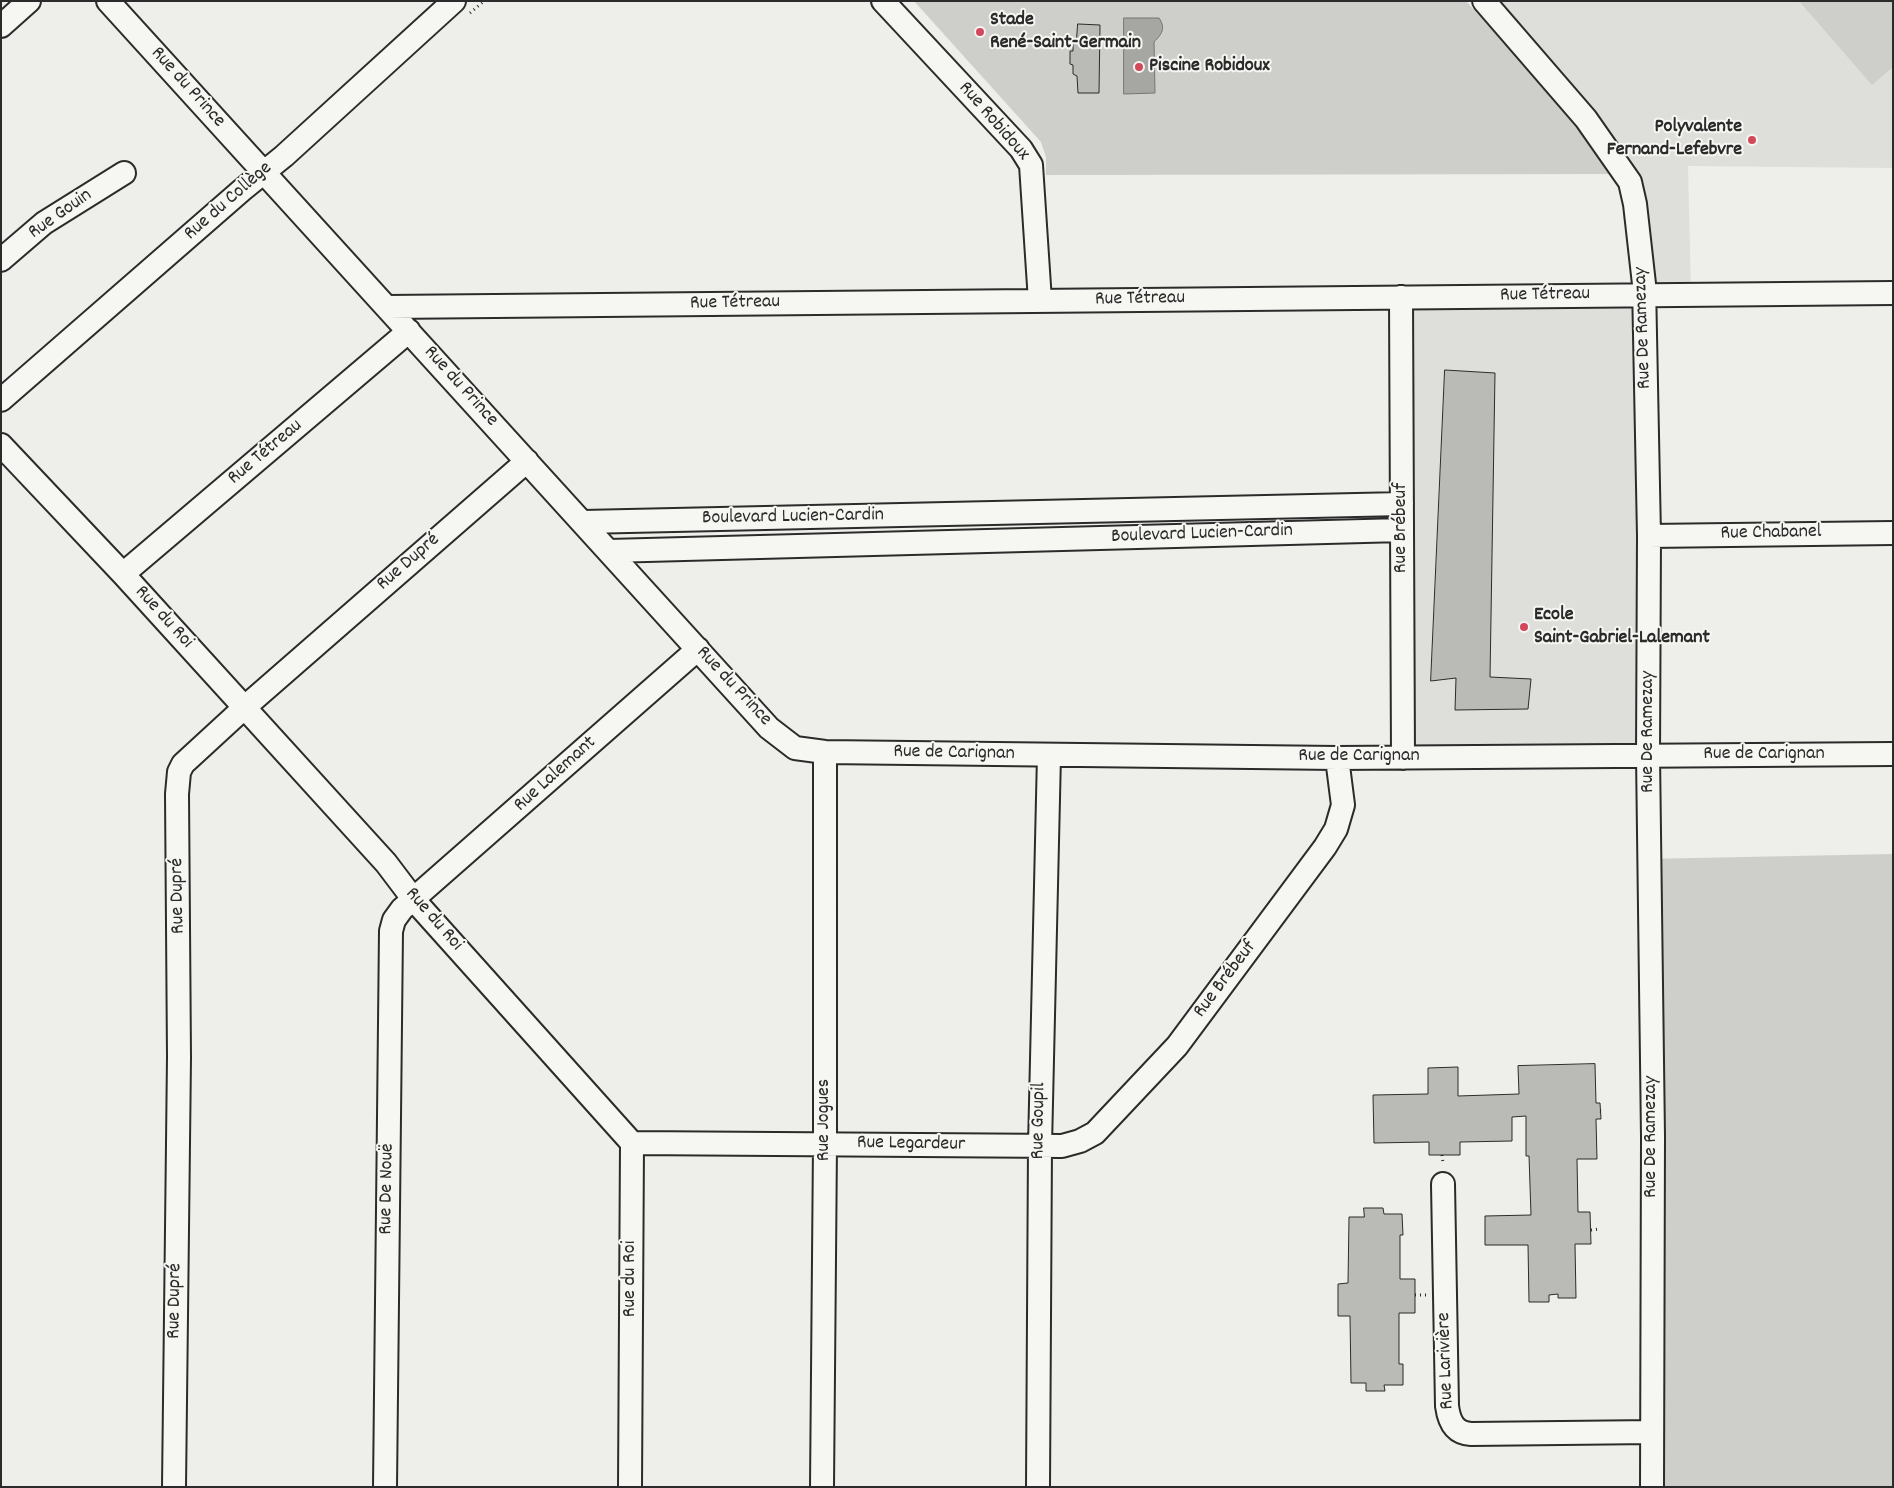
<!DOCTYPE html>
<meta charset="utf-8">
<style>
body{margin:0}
#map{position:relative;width:1894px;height:1488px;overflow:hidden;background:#eeeeea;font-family:Dekko,sans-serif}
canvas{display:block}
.frame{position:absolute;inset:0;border:2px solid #2b2b2b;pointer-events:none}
</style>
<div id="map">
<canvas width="1894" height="1488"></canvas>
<div class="frame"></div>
</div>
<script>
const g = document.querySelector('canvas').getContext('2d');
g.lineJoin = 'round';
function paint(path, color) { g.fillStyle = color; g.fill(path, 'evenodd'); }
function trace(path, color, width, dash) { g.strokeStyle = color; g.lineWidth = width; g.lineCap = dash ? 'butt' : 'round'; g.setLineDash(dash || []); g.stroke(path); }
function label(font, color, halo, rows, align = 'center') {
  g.font = font + ' Dekko,sans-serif'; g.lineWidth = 4; g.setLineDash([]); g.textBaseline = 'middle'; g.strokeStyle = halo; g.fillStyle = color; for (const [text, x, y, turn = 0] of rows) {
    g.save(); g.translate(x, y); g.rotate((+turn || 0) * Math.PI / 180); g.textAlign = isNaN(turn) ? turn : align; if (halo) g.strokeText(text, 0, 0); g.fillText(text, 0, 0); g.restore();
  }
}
paint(new Path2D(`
 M1494 1H1893V168L1688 166 1691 293H1653L1636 176Z
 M1642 308V750L1407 754 1405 310Z`), '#dededb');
paint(new Path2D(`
 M914 1H1466L1583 130 1612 174 1046 175V157L1041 142Z
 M1799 1H1893V67L1872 85Z
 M1893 854V1487H1653L1644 859Z`), '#cececa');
const water = new Path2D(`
 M1124 18H1159C1166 28 1162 34 1154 42L1155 93 1124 94Z`);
paint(water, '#a6a6a3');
trace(water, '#757573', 1);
const building = new Path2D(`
 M1078 24 1100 25 1099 93H1078L1077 76 1073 74V65L1070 64V51H1073V42H1076Z
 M1445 370 1495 373 1490 677 1531 679 1528 709 1455 710 1456 678 1431 681Z
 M1595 1064 1596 1103H1600L1601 1119H1596L1597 1159H1577L1578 1212H1590L1591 1244H1575L1576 1298H1558V1294L1549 1295V1302H1529L1528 1245H1485V1216L1531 1215 1529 1156H1526V1116L1512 1117V1141L1460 1142V1155H1429V1142L1374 1143 1373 1095 1428 1094V1068L1458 1067V1096L1519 1094 1518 1066Z
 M1364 1208H1383L1384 1214H1402L1403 1235H1400V1279H1415V1313H1399V1364H1403V1385H1384L1385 1391H1366V1383H1351L1350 1316H1338V1284L1348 1283 1349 1217H1364Z`);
paint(building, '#babab7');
trace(building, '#2b2b2b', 1);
const minor = new Path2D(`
 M108 1 769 728 795 748 825 752 1337 758 1893 754
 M883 1 1021 149 1031 165 1040 301
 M1484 1 1586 119 1630 182 1635 204 1644 284 1649 536 1648 756 1653 1137 1652 1487
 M1 26 29 1
 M1 260 44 223 124 173
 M1401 297 1403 758
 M387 307 1893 293
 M1 400 242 190 284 156 454 1
 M1 445 123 574 386 863 414 900 632 1143 630 1487
 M583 522 1402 504
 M1649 536 1893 533
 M609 551 1402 530
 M123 574 409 331
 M632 1143 1062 1146 1080 1141 1095 1133 1177 1046 1325 847 1336 829 1343 805 1337 758
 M1443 1184 1447 1406C1449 1421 1454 1433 1471 1434L1652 1432
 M174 1487 179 1057 177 794 179 772 183 764 245 707 527 461
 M385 1487 391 931 394 920 402 909 698 649
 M822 1487 825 1144V752
 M1038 1487 1040 1146 1049 755`);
trace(minor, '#2b2b2b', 26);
trace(new Path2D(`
 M470 13 484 1
 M1600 1111 1604 1112
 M1442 1155 1443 1163
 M1591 1230 1600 1229
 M1415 1295H1427`), '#2b2b2b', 3, [1, 4]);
trace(minor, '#f6f6f2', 22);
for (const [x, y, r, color] of [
 [980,32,5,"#d1495b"],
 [1139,67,5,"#d1495b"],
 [1752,140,5,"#d1495b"],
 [1524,627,5,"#d1495b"]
]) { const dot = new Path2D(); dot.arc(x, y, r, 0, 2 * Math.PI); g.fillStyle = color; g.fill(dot); trace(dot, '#f6f6f2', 2); }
label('bold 20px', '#2b2b2b', '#f6f6f2', [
 ["Stade",990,21],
 ["René-Saint-Germain",990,44],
 ["Piscine Robidoux",1149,67],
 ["Polyvalente",1742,128,"right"],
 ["Fernand-Lefebvre",1742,151,"right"],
 ["Ecole",1534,616],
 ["Saint-Gabriel-Lalemant",1534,639]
], 'left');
label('20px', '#2b2b2b', '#f6f6f2', [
 ["Rue du Prince",187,88,48],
 ["Rue Robidoux",993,122,49],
 ["Rue du Collège",229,202,-41],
 ["Rue Gouin",61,215,-35],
 ["Rue Tétreau",1545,296,-1],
 ["Rue Tétreau",1140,300,-1],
 ["Rue Tétreau",735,304,-1],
 ["Rue De Ramezay",1644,328,-92],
 ["Rue du Prince",460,387,48],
 ["Rue Tétreau",266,453,-40],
 ["Boulevard Lucien-Cardin",793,518,-1],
 ["Rue Brébeuf",1402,528,-90],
 ["Rue Chabanel",1771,534,-1],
 ["Boulevard Lucien-Cardin",1202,535,-2],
 ["Rue Dupré",409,563,-41],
 ["Rue du Roi",163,618,48],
 ["Rue du Prince",733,687,47],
 ["Rue De Ramezay",1649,732,-90],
 ["Rue de Carignan",954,754,1],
 ["Rue de Carignan",1764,755],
 ["Rue de Carignan",1359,757],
 ["Rue Lalemant",556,775,-42],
 ["Rue Dupré",179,896,-91],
 ["Rue du Roi",433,920,49],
 ["Rue Brébeuf",1226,980,-53],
 ["Rue Jogues",825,1120,-90],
 ["Rue Goupil",1040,1121,-89],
 ["Rue De Ramezay",1652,1137,-90],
 ["Rue Legardeur",911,1145,1],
 ["Rue De Nouë",388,1189,-89],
 ["Rue du Roi",631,1279,-90],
 ["Rue Dupré",176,1301,-89],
 ["Rue Larivière",1447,1361,-92]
]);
</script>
